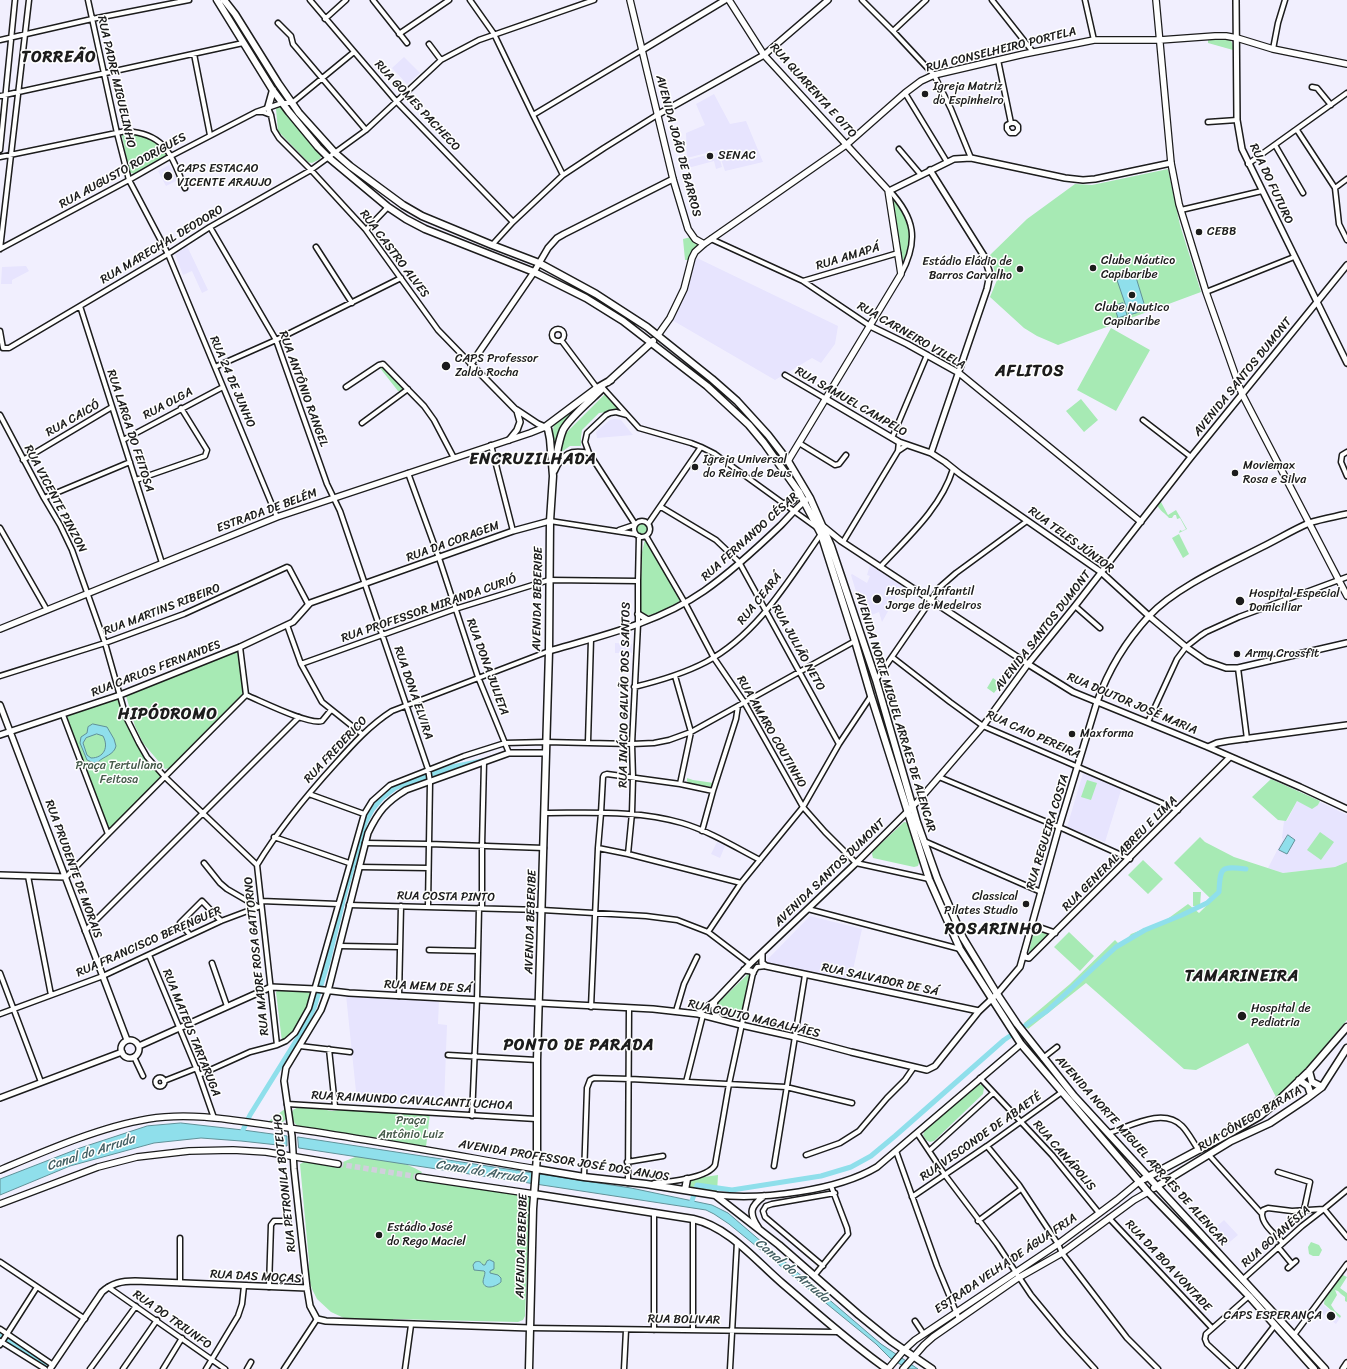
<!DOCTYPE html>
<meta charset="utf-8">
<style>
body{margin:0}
canvas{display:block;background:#f1effe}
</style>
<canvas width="1347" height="1369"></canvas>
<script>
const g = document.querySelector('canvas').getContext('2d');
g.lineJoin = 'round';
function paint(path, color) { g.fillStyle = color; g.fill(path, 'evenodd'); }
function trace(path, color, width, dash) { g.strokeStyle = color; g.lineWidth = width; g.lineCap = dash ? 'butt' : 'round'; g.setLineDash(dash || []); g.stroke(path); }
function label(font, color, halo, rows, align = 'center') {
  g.font = font + ' Sriracha,sans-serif'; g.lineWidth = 3; g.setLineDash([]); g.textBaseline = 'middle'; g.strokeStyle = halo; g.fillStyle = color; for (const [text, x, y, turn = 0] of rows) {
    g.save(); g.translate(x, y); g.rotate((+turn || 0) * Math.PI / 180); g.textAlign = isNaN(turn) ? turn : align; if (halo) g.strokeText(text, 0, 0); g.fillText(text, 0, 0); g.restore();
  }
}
paint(new Path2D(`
 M404 57 420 73 407 84 392 68Z
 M714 94 730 124 746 121 763 162 725 171 718 150 687 158 686 133 705 125 696 104Z
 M718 152 722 167 716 169 714 161 688 168V167L686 168 684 161Z
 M169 165 178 180 166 186 158 171Z
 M187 246 208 290 202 293 192 271 183 275 175 254Z
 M695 257 838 326 835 344 821 363 812 358 775 380 672 320 680 306 689 284Z
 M26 266 29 271 12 280V284H1L2 267Z
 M614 419 621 420 633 435 597 438 596 432 610 420Z
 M870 565 902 586 882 622 879 612 864 618 851 575 852 574 867 583 870 576 867 575Z
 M615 643 632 644V653H615Z
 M1083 773 1122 787 1105 842 1067 827Z
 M1297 801 1318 805 1320 802 1347 815V862L1335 867 1283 873 1268 868 1283 839 1282 838 1284 821H1287Z
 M717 842 725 846 720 858 711 854Z
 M810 916 862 929 851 979 773 965 766 961Z
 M346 995 439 1000 438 1024 447 1025 444 1105 357 1101Z
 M1224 1220 1238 1235 1225 1246 1212 1231Z
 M1322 1304 1340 1318 1336 1324 1318 1310Z`), '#e7e4fe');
paint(new Path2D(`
 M1225 38C1232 39 1233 44 1233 50L1208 43V39Z
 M282 106 322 154 320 159 312 163 308 162 278 131 276 109 278 107Z
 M127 133C142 133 162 140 167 156L135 174 131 173 129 171 122 136V135Z
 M1168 169 1180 225 1201 292 1058 345 1037 336 1024 328 990 297 997 280 990 255 1027 219 1075 184 1092 185Z
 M891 197C911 211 916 240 904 260H903L901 256Z
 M691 237 704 244 689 260H685L683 239Z
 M1111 328 1150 350 1116 411 1077 390Z
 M382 365 402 386 403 390 401 391H398L380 368V366Z
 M601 388 569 418 554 450 552 437 554 423Z
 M606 393 621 410C612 408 608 412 599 413L582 430 581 437V446H570L560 453 563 437 568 431Z
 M1081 399 1098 420 1084 432 1066 411Z
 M1161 502 1168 515 1176 510 1187 529 1179 533 1180 530 1182 531 1186 529 1180 518 1177 519 1176 515H1174L1172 518H1169C1165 513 1160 511 1157 505Z
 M634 529a8 8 0 1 1 16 0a8 8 0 1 1-16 0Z
 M1179 534 1189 554 1183 558 1172 538Z
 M645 539 680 600C677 606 655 615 648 615 645 615 642 613 640 610L642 552Z
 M235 651 238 652 240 656 243 693 241 697 171 768 165 769 143 743 135 726 126 696 127 694Z
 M993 678 1001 684 994 693 987 688Z
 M117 698 119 699 133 733 161 775 158 781 113 826 109 827 106 823 67 719 68 715 71 714Z
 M687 778 693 780 714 783 713 787H712L689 784 687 781Z
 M1271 779 1320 801 1318 805 1312 809 1297 801 1286 821 1278 820 1252 797Z
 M1087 780 1097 783 1091 800 1081 797Z
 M904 822 909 823 920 859 918 866 914 867 873 858 872 854 873 851Z
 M1320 832 1334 842 1321 860 1307 850Z
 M1200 837 1205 842 1234 857 1283 873 1335 867 1347 862V1020L1310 1064 1289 1085 1277 1099 1248 1043 1196 1070 1184 1069 1086 983 1028 1029 1024 1023 1070 984 1115 940 1121 946 1131 934 1166 920 1188 904 1199 913 1212 900 1174 863Z
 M1143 860 1163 879 1148 894 1128 875Z
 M1193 892H1201L1200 906H1193Z
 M1037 928 1049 932 1050 934 1028 956 1034 930Z
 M1069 932 1094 956 1080 971 1054 947Z
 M749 973H751L742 1017C734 1019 721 1015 716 1008L717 1004Z
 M278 990 309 991 312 993C312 1001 296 1030 290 1036 288 1038 285 1040 282 1042L276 992Z
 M977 1084 982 1085 984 1088 983 1094 934 1141 930 1142 926 1140 923 1135 925 1130Z
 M298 1107 316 1108 332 1111 345 1109 430 1113 426 1147 298 1126C293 1123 290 1116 293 1110Z
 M286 1108 287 1118 281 1124 269 1121Z
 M360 1155C383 1159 402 1160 422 1172L418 1179 530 1197 525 1316 523 1320 518 1322 393 1319V1321H369L344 1318 331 1312 317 1299 312 1289 309 1279V1261L300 1164 306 1161 338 1164Z
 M718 1175 717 1192 689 1187 687 1186 690 1179Z
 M1311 1242 1319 1245 1322 1250 1319 1256H1313L1309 1254 1308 1247Z
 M1341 1274 1347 1277 1340 1288 1347 1293V1302L1345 1301V1297L1341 1294 1338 1291 1335 1290 1337 1295 1331 1305 1335 1311 1341 1316 1340 1318 1324 1304 1325 1297Z`), '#a7eab4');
const water = new Path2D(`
 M1135 274 1146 310 1129 315 1117 280Z
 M1123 303 1127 315 1118 318 1114 306Z
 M93 724 107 727 114 739 116 746C114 755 104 756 98 762L94 763 87 760 80 743 81 737 87 733 88 727ZM97 734 103 736C109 747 104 758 91 758L87 755 83 743 86 738Z
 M1288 835 1295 840 1287 854 1279 850Z
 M181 1123 243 1130 287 1136V1146L241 1141 201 1138 154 1143 70 1166 0 1195V1179L80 1148 147 1126Z
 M298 1137 631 1188 712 1205 728 1213 881 1344 918 1369H908L890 1358 876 1344 729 1224 714 1214 706 1210 299 1148Z
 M490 1260 494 1262V1269L490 1271V1273L498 1275 501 1278V1282C497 1286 485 1291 483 1282 483 1279 485 1275 485 1272L484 1271 474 1270 473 1265 475 1262C479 1261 480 1261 483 1265H485L487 1261Z`);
paint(water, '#8fdfeb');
trace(water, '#619198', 1);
trace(new Path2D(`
 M243 1130 250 1115 304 1028 314 1008 328 962 345 893 365 823 372 810 382 798 395 788 452 767 482 761
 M691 1204 697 1185 732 1190 821 1176 851 1167 871 1156 895 1136 1004 1040 1047 1011 1116 947 1145 930 1182 915 1207 903 1219 892C1220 867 1221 866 1246 869
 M0 1335 51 1369`), '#8fdfeb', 5);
trace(new Path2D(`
 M338 1164 419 1177`), '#d1cfdc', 5.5, [5.5, 3]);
const minor = new Path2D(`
 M88 0 117 133 129 180 168 254 277 517
 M310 0 397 102 513 222
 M373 0 407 43
 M470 0 494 34 533 115 563 175
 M862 0 893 31 934 75 951 109 971 158
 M992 0 1033 52
 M1085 0 1094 40
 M325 19 346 0
 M278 23 291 36 293 44 366 130
 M893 31 926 0
 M399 34 449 0
 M0 40 92 19 189 0
 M429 44 441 60
 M1273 49 1278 23 1285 0
 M194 54 210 135
 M998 60 1011 123 1007 125V129L1010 133H1015L1018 130V126L1015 123H1011
 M1312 87 1317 88 1331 105
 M905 93 947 162
 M0 96 243 43
 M268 108 271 115 274 130 279 138 311 170 366 230 438 330 471 364
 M258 112H263L271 115
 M533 115 642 50
 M1208 122 1237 120
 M1297 130 1335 188 1339 224 1347 240
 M1275 145 1303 193
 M899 149 921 175
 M0 150 15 0
 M0 157 126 131C167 134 171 156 185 188
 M1248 164 1347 93
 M1335 188 1347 179
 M889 190C915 218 919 240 901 274
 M1181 210 1262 191
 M210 227 276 340 327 484 340 511 428 769 430 782 428 906
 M366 230 388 207
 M711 239 803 281 870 326
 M492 245 513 222 563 175 604 148 657 115
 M316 247 352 303
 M0 249 129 180 171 156 256 112 282 103H292L354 52
 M0 249 29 0
 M803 281 898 253
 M1206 292 1294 257
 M80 306 162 563
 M552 335a6 6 0 1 1 12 0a6 6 0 1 1-12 0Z
 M0 331 3 348
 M561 340 597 388
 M3 348H9L168 254 210 227 311 170 366 130 441 60 479 40 594 0
 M215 367 276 340 401 278
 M785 375 826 399
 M346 387 379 365 383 364 424 406 434 420 454 458
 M603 388 639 428 691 443 701 447 715 454 816 527
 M0 415 44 498 60 525 72 550 105 643 126 717 139 743 147 757 165 777 257 865
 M627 415 616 412 610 413 606 415 587 433 585 442 589 453 635 524
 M1143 420 1191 457
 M362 423 408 389
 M892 438 927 355
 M123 440 223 387
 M799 443 835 465 839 464 846 455
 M491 445 513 531
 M898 451 907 445
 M1347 452 1342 455 1341 462 1347 476
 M23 460 112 407
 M555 471C563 453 570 449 589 453
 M408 473 439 558 478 677 509 753
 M136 480 205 456 207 450 181 408
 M44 498 130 462
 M661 507 716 540 739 562 839 744
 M550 521 635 534
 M634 529a8 8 0 1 1 16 0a8 8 0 1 1-16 0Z
 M648 524 701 447
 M0 528 47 610
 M619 530 634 525
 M646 536 685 603 714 658 744 702 803 807 825 832 856 863 929 879
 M843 542 898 451 899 442
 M880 567C907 538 941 508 953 469
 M1075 606 1100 628
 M287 625 301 664 322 702 362 734
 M240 647 246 695
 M892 657 950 702 983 726 1178 810
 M301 664 455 609 549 580 638 581
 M1238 668 1247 739
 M0 676 105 643 184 614 287 567 289 568 308 604
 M675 676 691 732 680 784
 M876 680 940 587 956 573 1027 521
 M634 687C659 681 683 674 706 662 758 634 788 581 821 534
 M246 695C261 701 308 725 322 721L331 710
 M63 715 108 834
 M1148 722 1177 659 1186 647 1200 636 1206 632 1239 617 1347 577
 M588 742 591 639
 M939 777 1066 830 1130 859
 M309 794 364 814
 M545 813C591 813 638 810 682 823 709 831 735 847 760 860
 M702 831 713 791 736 719 738 706
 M274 837 349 863
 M924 841 1041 892
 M365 843 429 844 544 848
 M598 848 628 854 741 883
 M628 854 632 813 633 778 632 744 638 624V581L639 536
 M204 863 220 883 227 889 258 907
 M257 865C280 827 306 796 336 763 353 744 370 725 392 711L549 651
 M257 865 277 1045
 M359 867 428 868
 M28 876 51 995
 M66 877 108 834 246 695
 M261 901 338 904
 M349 905 542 910 646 916 677 920 708 932 750 964
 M482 908V846L484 762
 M808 909 960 949
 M85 931 299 717
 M708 932 741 883 803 807 839 744 871 696
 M190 935 180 923 202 901 221 921
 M340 946 399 947
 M429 950 478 951
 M149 955 199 1075 214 1118
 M212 963 227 1006
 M0 973 41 1082
 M399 996 401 906
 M591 1007 598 848 601 813 603 777 604 775 607 774 680 784 713 791
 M676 1011 684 984 697 957
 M0 1014 103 976 221 921 261 906
 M300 1046 350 1052
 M329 1049 335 1106
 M448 1055 537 1060
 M134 1057 143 1076
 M1043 1058 1057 1047
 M199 1075 250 1052 277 1045 286 1041 295 1033 309 1008 364 814 372 801 390 785 464 756 505 743 546 742 632 744 654 743 669 740 691 732 855 641
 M155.5 1082a4.5 4.5 0 1 1 9 0a4.5 4.5 0 1 1-9 0Z
 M980 1078 1052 1155 1099 1213
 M164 1081 197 1068
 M686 1082 703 1015
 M287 1104 536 1119
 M472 1116 477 1000 479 908
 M917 1133 945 1175 997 1244 1031 1295 1064 1335 1095 1369
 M1109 1133C1131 1126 1163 1107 1182 1126 1188 1132 1193 1142 1198 1149
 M987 1146 1019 1185 1058 1244 1062 1253 1127 1338 1158 1369
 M896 1151 937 1266 959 1319
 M929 1151 993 1093
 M806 1155 840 1143 859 1131 887 1098 905 1080 914 1067
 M1209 1155 1262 1214
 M627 1162 663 1156
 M774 1166 805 975
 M1278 1172 1310 1182 1304 1210
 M584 1177 587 1088 590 1080 594 1078 630 1079 786 1087 852 1103
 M628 1183 629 1008
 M654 1183C669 1182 708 1178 715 1165L729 1084 753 973 757 967 766 966
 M912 1197 987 1146 1062 1092
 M654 1213V1330
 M1262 1214 1263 1210 1268 1208 1292 1211 1324 1209 1347 1190
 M1262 1214C1262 1225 1276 1235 1283 1243
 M1109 1218 1212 1328
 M978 1221 1021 1189
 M180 1238V1283
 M1278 1247 1292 1264
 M0 1262 85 1319
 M823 1266 765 1217 763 1211 766 1206 772 1204 835 1193
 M1288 1268 1296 1261
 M814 1276 848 1234 847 1228 831 1186
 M1242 1280 1302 1226 1324 1209 1347 1237
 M108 1287 225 1369
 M269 1287 271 1225 274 1221H288
 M915 1321 923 1333
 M530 1328 838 1332
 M0 1329 53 1365
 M693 1330V1219
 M1294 1335 1347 1264
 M0 1341 45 1369
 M0 1345 37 1287
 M90 1369 136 1306
 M123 1369 157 1320
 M163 1369 182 1338
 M206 1369 238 1316 242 1304 244 1286
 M247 1369 251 1362
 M284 1369 317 1319
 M405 1369 411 1325
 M624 1369 626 1330
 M730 1369 737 1242
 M1234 1369 1207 1344 1205 1339 1206 1334 1249 1296
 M1241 1369 1275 1325`);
const tertiary = new Path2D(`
 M1236 0 1237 120 1242 149 1347 363
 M642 50 725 0
 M657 115 764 55 828 0
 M930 170 984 256 989 271V279L987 289 931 453
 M889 191 954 159 971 158 1065 178 1083 180 1095 179 1171 163
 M870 326 907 344 959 373 1141 522
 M826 399 899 442 931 453 945 462 960 474 1101 572 1149 616 1186 647 1206 661 1226 668H1238L1347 643
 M517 410 538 424 545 427
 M509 440 517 430 520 422 517 411 471 364 534 272 548 248 557 238 564 234 673 179
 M824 527 841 541 1028 664 1073 692 1208 747 1300 787 1347 809
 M638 614 648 620
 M549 651C601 636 658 623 704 591 731 572 756 549 780 526 788 518 796 508 806 500
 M0 705 127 1040
 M0 735 120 695 240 647 293 622 310 603 513 531 550 521
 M1208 747 1217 743 1228 741 1347 725
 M0 875 66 877
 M1032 925 1055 933
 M1024 953 1025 957 1029 958 1230 757
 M762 954V963L766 966 979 1011
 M744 970 751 971 753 973
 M715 1001C713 1009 713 1014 720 1019
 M698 1014 715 1001 750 964 856 863 920 799 939 777 983 726 1028 664 1075 606 1191 457 1347 265
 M121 1049a9 9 0 1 1 18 0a9 9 0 1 1-18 0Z
 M139 1046 271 987 315 989 349 993 653 1009 698 1014 741 1025 795 1037 851 1052 927 1070 935 1066 979 1011 997 994 1020 967 1059 827 1097 702C1108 671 1126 641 1149 616 1176 587 1227 565 1262 547 1278 539 1293 530 1309 523 1321 519 1334 517 1347 514
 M0 1098 122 1052
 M716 1195C762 1200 837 1191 877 1167L1021 1044
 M758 1227C748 1212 751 1206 764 1196
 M530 1328 326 1321 317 1319 310 1306 307 1288 294 1169 292 1136 284 1081 286 1068 321 1010 328 991 368 833C378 812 386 802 406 790L509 753H546
 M50 1369 102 1292C112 1283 122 1281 135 1281L307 1288
 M1343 1369 1347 1363`);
const secondary = new Path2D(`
 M630 0 673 179 688 229 695 239 704 244
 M729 0 764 55 888 190 901 274 788 461
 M1156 0 1171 163 1179 204 1206 292 1242 394 1347 596
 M658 335 670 318 684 289 692 258 695 252 704 244 846 145 905 93 921 81 934 75 1024 54 1094 40H1160L1215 36H1226L1237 38 1273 49 1347 64
 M0 629 277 517 530 433 545 427
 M0 1170C45 1151 100 1127 148 1119 194 1111 243 1122 289 1128 372 1140 454 1155 536 1169
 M419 1177 534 1194
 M0 1204 98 1167 137 1157 189 1151 233 1150 266 1152 338 1164
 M888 1369 904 1350 915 1340 1058 1244 1117 1200 1140 1181
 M903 1369 924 1345 933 1337 1018 1278 1062 1253 1134 1200 1148 1192`);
const primary = new Path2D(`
 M217 0 272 89 289 112 318 147 328 157 388 207 406 219 425 229 534 272 586 298 623 321 707 386 749 425 764 443 799 492 821 534 855 641 871 696 929 879 960 949 1021 1044 1148 1192 1249 1296 1314 1369
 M224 0 235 14 278 83 299 113 335 153 350 166 403 205 422 216 492 245 539 263 596 294 647 327 712 379 737 401 768 435 788 461 810 498 831 546 876 680 917 822 937 878 963 938 997 994 1017 1024 1074 1096 1325 1369
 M268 108 273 90
 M608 382 653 341
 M554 467C557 455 558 442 563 430 569 418 592 399 602 389
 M785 504 793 500 799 492
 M1309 1071 1312 1082 1322 1087
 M1299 1080 1308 1086 1311 1095
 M536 1169 584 1177 646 1184 715 1195 779 1245 859 1315 891 1341 932 1369
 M1144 1179 1234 1131 1260 1116 1278 1101 1309 1071 1347 1027
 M1154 1188 1231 1141 1270 1123 1306 1099 1322 1087 1347 1048
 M685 1190 687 1179
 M534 1194 693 1219C729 1227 756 1261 783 1284 817 1313 850 1343 887 1369
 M529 1369 533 1209 537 1156V1060L549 651 550 521 553 476 550 439 548 429 545 427 597 388 611 380`);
trace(minor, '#1c1c1c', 7);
trace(tertiary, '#1c1c1c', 8);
trace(secondary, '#1c1c1c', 8);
trace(primary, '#1c1c1c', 9);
trace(minor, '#fff', 4);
trace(tertiary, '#fff', 5);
trace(secondary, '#fff', 5.5);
trace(primary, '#fff', 6);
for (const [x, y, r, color] of [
 [925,94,4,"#1c1c1c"],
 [710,156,4,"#1c1c1c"],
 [168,176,5,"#1c1c1c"],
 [1199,232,4,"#1c1c1c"],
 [1093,268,4,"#1c1c1c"],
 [1020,269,4,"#1c1c1c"],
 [1132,295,4,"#1c1c1c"],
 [446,366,5,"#1c1c1c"],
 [695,467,4,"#1c1c1c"],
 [1235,473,4,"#1c1c1c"],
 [877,599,5,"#1c1c1c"],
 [1240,601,5,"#1c1c1c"],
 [1237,654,4,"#1c1c1c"],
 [1072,734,4,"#1c1c1c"],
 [1026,904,4,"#1c1c1c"],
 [1242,1016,5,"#1c1c1c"],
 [379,1235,4,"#1c1c1c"],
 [1331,1316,5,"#1c1c1c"]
]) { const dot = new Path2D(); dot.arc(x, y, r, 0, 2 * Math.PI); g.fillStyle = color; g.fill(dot); trace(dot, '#fff', 1.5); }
label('12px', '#1c1c1c', '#fff', [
 ["RUA CONSELHEIRO PORTELA",1001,50,-14],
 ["RUA PADRE MIGUELINHO",116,82,77],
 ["RUA QUARENTA E OITO",813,91,48],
 ["RUA GOMES PACHECO",417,106,47],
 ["AVENIDA JOÃO DE BARROS",678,146,75],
 ["RUA AUGUSTO RODRIGUES",123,171,-29],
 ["RUA DO FUTURO",1271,184,65],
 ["RUA MARECHAL DEODORO",162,245,-31],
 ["RUA CASTRO ALVES",394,254,53],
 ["RUA AMAPÁ",848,257,-17],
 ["RUA CARNEIRO VILELA",911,336,30],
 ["AVENIDA SANTOS DUMONT",1243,377,-51],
 ["RUA 24 DE JUNHO",232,382,67],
 ["RUA ANTÔNIO RANGEL",303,389,70],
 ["RUA SAMUEL CAMPELO",851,402,30],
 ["RUA OLGA",168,404,-28],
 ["RUA CAICÓ",73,419,-30],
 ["RUA LARGA DO FEITOSA",130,431,72],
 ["RUA VICENTE PINZON",55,499,62],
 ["ESTRADA DE BELÉM",267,511,-20],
 ["RUA FERNANDO CÉSAR",750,537,-42],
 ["RUA TELES JÚNIOR",1071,540,36],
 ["RUA DA CORAGEM",453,542,-20],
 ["AVENIDA BEBERIBE",538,599,-89],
 ["RUA CEARÁ",760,599,-51],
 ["RUA PROFESSOR MIRANDA CURIÓ",429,609,-19],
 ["RUA MARTINS RIBEIRO",162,610,-21],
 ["AVENIDA SANTOS DUMONT",1043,631,-52],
 ["RUA JULIÃO NETO",798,648,61],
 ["RUA DONA JULIETA",487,667,70],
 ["RUA CARLOS FERNANDES",156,669,-21],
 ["RUA DONA ELVIRA",413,693,71],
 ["RUA INÁCIO GALVÃO DOS SANTOS",625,695,-89],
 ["RUA DOUTOR JOSÉ MARIA",1132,704,23],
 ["AVENIDA NORTE MIGUEL ARRAES DE ALENCAR",895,712,73],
 ["RUA AMARO COUTINHO",771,732,60],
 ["RUA CAIO PEREIRA",1033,735,24],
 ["RUA FREDERICO",336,750,-47],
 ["RUA REGUEIRA COSTA",1048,832,-73],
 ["RUA GENERAL ABREU E LIMA",1120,854,-45],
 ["RUA PRUDENTE DE MORAIS",73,869,70],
 ["AVENIDA SANTOS DUMONT",830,873,-44],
 ["RUA COSTA PINTO",446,897,1],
 ["AVENIDA BEBERIBE",531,922,-88],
 ["RUA FRANCISCO BERENGUER",149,942,-24],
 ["RUA MADRE ROSA GATTORNO",257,956,-96],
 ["RUA SALVADOR DE SÁ",880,980,12],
 ["RUA MEM DE SÁ",428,987,3],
 ["RUA COUTO MAGALHÃES",754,1019,13],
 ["RUA MATEUS TARTARUGA",191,1033,68],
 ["RUA RAIMUNDO CAVALCANTI UCHOA",412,1101,3],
 ["RUA CÔNEGO BARATA",1250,1119,-30],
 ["RUA VISCONDE DE ABAETÉ",981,1137,-35],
 ["AVENIDA NORTE MIGUEL ARRAES DE ALENCAR",1141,1151,48],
 ["RUA CANÁPOLIS",1064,1156,49],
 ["AVENIDA PROFESSOR JOSÉ DOS ANJOS",564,1161,9],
 ["RUA PETRONILA BOTELHO",285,1183,-96],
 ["RUA GOIANÉSIA",1276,1237,-41],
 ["AVENIDA BEBERIBE",522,1246,-88],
 ["ESTRADA VELHA DE ÁGUA FRIA",1006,1264,-34],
 ["RUA DA BOA VONTADE",1168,1266,47],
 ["RUA DAS MOÇAS",256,1277,3],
 ["RUA DO TRIUNFO",172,1320,35],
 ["RUA BOLIVAR",684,1320,1]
]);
label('12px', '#1c1c1c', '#fff', [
 ["Igreja Matriz",933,87],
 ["do Espinheiro",933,101],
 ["SENAC",718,156],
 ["CAPS ESTACAO",177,169],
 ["VICENTE ARAUJO",177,183],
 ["CEBB",1207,232],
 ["Clube Náutico",1101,261],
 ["Capibaribe",1101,275],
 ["Estádio Eládio de",1012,262,"right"],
 ["Barros Carvalho",1012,276,"right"],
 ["Clube Nautico",1132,308,"center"],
 ["Capibaribe",1132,322,"center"],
 ["CAPS Professor",455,359],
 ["Zaldo Rocha",455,373],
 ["Igreja Universal",703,460],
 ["do Reino de Deus",703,474],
 ["Moviemax",1243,466],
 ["Rosa e Silva",1243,480],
 ["Hospital Infantil",886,592],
 ["Jorge de Medeiros",886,606],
 ["Hospital Especial",1249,594],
 ["Domiciliar",1249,608],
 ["Army Crossfit",1245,654],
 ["Maxforma",1080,734],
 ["Classical",1018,897,"right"],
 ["Pilates Studio",1018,911,"right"],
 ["Hospital de",1251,1009],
 ["Pediatria",1251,1023],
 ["Estádio José",387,1228],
 ["do Rego Maciel",387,1242],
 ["CAPS ESPERANÇA",1322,1316,"right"]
], 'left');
label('12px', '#465a4a', '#fff', [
 ["Praça Tertuliano",119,766],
 ["Feitosa",119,780],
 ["Praça",411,1121],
 ["Antônio Luiz",411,1135]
]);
label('italic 13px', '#446064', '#fff', [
 ["Canal do Arruda",91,1153,-18],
 ["Canal do Arruda",481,1172,9],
 ["Canal do Arruda",792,1271,40]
]);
g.letterSpacing = '1px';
label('bold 16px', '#1c1c1c', '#fff', [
 ["TORREÃO",59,58],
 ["AFLITOS",1030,372],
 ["ENCRUZILHADA",533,460],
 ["HIPÓDROMO",168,715],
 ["ROSARINHO",994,930],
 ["TAMARINEIRA",1242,977],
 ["PONTO DE PARADA",579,1046]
]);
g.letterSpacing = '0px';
</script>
